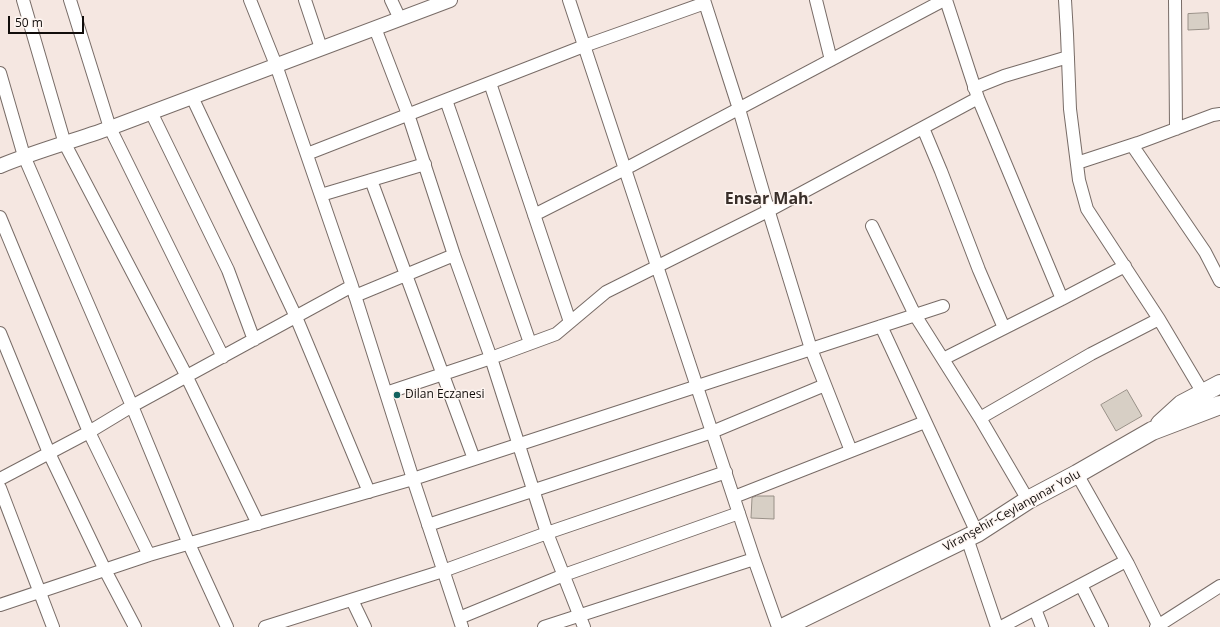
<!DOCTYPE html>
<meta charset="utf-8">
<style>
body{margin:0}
#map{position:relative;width:1220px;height:627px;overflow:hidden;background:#f5e7e1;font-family:"Open Sans",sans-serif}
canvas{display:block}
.scale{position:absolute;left:8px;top:16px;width:76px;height:18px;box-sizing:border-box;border:2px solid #110d0b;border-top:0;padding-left:5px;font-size:12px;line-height:14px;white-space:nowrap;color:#110d0b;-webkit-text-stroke:3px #fef6f2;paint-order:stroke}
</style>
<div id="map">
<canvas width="1220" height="627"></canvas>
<div class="scale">50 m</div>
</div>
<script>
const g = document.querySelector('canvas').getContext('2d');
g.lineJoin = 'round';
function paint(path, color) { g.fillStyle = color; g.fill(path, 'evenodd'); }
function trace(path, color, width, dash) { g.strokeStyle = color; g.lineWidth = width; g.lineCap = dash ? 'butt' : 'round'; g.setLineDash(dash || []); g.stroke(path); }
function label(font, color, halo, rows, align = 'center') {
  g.font = font + ' "Open Sans",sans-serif'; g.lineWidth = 3; g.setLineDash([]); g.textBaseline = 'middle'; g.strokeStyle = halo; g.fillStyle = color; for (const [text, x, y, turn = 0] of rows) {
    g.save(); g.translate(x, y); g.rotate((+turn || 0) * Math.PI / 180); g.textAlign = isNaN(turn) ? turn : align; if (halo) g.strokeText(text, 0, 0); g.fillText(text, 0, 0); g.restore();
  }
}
const building = new Path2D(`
 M1208 13 1209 29 1188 30V14Z
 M1127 390 1142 416 1116 431 1101 405Z
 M757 496H774V519L751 518 752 498Z`);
paint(building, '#d7cfc5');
trace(building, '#989087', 1);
const minor = new Path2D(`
 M23 0 65 144 183 369 258 524
 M70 0 110 128 223 357
 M250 0 276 65 352 286 413 479 462 627
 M305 0 321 48
 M391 0 400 19
 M569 0 754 559 778 627
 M704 0 739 109 771 219 811 349 851 451
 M816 0 831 60
 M946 0 978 98 1062 299
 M1065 0 1067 34 1070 109 1079 180 1087 209 1159 319 1203 393
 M1175 0 1176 129
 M375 28 408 114 454 255 491 358 547 533 584 627
 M0 73 24 156 132 406 189 544 227 627
 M490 83 570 322
 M974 88 1004 76 1068 57
 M192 97 296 317 369 492
 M446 100 530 343
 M151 112 228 270 254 340
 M923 128 941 171 979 270 1004 328
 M1132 145 1205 252 1220 281
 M307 154 584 46 705 3
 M1077 163 1138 143 1213 115 1220 114
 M371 180 474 459
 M321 195 425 164
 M534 215 625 169 944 0
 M0 217 89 432 149 555
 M872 226 915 315 980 418 1028 500
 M355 296 454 255
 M881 326 977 533
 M0 333 49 453 105 570 135 627
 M943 359 1062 299 1125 266
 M386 393 491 358 556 334 606 292 768 211 978 98
 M980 418 1091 354 1159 319
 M1077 474 1128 564 1159 627
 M0 479 89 432 132 406 352 286
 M0 488 53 627
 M734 497 925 422
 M428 525 712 432 825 385
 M967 538 997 627
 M1081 585 1102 627
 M352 600 365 627
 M0 605 149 555 413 479 943 306
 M1035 609 1042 627
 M459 618 564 575 739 513
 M265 627 443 571 547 533 726 472
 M544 627 754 559
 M1001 627 1126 561
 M1156 627 1220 586`);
const tertiary = new Path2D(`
 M0 166C36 151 74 141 110 128L450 0`);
const primary = new Path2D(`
 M1160 424 1182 404 1220 384
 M784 627 977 533 1028 500 1077 474 1152 431 1220 405`);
trace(minor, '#786c67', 14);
trace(tertiary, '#786c67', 16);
trace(primary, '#786c67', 20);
trace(minor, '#fff', 12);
trace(tertiary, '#fff', 14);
trace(primary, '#fff', 18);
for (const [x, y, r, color] of [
 [397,395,4,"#13625f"]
]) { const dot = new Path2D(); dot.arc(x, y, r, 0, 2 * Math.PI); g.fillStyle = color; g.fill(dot); trace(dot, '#fef6f2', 1.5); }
label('12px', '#110d0b', '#fef6f2', [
 ["Dilan Eczanesi",405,395]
], 'left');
label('12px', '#110d0b', '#fef6f2', [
 ["Viranşehir-Ceylanpınar Yolu",1012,511,-29]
]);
label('bold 16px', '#392f2a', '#fef6f2', [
 ["Ensar Mah.",769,199]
]);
</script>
